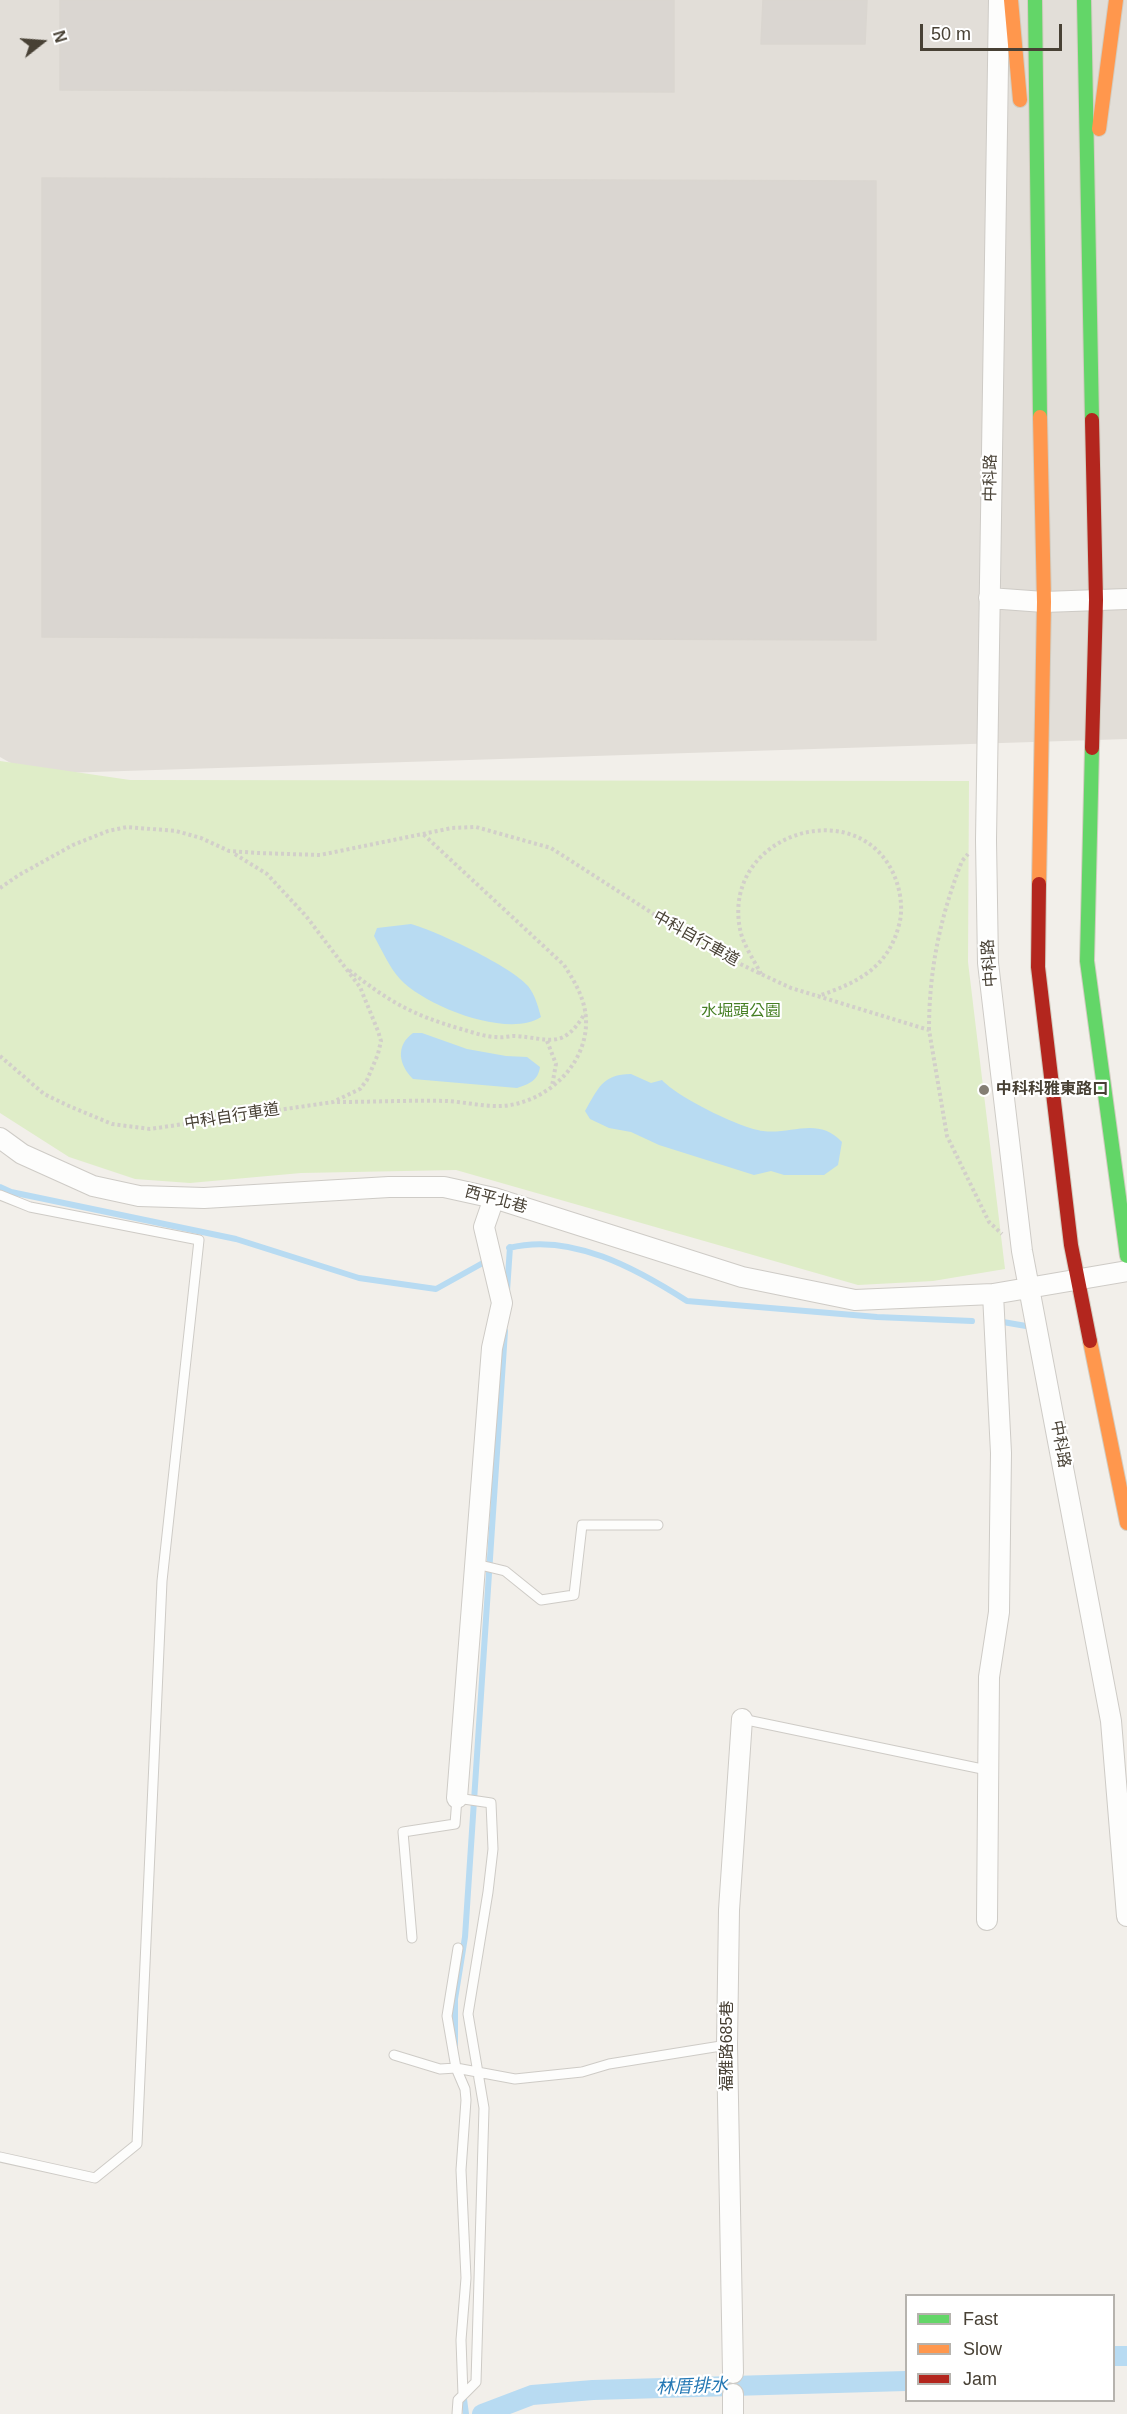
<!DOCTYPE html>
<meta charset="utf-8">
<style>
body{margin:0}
#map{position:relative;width:1127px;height:2414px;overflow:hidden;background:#f2efea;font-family:Arial,sans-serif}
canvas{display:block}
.legend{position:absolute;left:905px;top:2294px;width:210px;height:108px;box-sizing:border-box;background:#fff;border:2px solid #b6b3ae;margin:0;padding:8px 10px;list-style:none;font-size:18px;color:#484135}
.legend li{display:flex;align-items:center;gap:12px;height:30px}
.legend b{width:30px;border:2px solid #b6b3ae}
.north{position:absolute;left:12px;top:12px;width:60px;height:60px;-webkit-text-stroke:4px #fff;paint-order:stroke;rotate:73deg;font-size:16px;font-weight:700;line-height:24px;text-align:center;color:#484135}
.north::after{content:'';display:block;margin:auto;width:21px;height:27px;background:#484135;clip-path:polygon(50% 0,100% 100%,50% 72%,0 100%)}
.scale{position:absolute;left:920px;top:24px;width:142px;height:27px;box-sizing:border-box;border:3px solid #484135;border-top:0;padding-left:8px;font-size:18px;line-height:21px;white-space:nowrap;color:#484135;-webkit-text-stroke:4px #fff;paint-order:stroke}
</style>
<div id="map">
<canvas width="1127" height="2414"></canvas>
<ul class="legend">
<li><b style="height:8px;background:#63d668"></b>Fast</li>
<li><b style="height:8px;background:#ff974d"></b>Slow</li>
<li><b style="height:8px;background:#b3261e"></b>Jam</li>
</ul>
<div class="north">N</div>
<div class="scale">50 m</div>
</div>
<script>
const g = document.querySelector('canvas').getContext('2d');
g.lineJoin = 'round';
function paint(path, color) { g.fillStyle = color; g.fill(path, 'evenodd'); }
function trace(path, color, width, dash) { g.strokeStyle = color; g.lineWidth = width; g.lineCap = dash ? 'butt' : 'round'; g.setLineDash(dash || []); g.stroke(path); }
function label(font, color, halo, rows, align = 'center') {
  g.font = font + ' Arial,"Noto Sans TC",sans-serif'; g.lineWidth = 4.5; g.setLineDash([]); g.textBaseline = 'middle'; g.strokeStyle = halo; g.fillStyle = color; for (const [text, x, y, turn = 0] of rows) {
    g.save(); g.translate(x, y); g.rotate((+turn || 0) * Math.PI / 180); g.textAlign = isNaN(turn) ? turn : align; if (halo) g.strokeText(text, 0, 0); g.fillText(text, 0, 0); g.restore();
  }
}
paint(new Path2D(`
 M0 0H1127V739L30 774 0 757Z`), '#e2ded8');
paint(new Path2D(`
 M0 761 130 780 969 781 968 962 1005 1269 933 1281 858 1285 456 1170 301 1173 190 1183 135 1179 69 1157 0 1113Z`), '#dfedc8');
paint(new Path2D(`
 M411 924C437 931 512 967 528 986 535 995 538 1006 541 1017 508 1039 425 1006 400 979 389 967 382 950 374 936L377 928Z
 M413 1033H422L467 1049 506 1056 527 1057 540 1067C538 1081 529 1084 517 1088L413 1079C399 1065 395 1046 413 1033Z
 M631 1074 651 1083 662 1080C677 1097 740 1128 763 1131 791 1135 818 1116 842 1142L838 1165 824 1175H784L771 1171 754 1175 659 1145 631 1132 609 1128 590 1119 585 1111C598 1089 602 1074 631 1074Z`), '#b8dbf2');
trace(new Path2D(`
 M0 1187 11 1192 236 1239 359 1278 436 1289 481 1264
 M509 1248C571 1232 637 1269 687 1301L877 1317 972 1321
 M507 1291 510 1247
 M1003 1322 1026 1326
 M455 2045V1999L465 1937 505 1331
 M463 2392 466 2414`), '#b8dbf2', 6);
trace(new Path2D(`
 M1114 2356H1127
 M482 2414 532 2395 593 2390 906 2381`), '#b8dbf2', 20);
const building = new Path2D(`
 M60 0H674V92L60 90Z
 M763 0H867L865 44H761Z
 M42 178 876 181V640L42 637Z`);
paint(building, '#dad6d1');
trace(building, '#dad6d0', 1.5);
const lane = new Path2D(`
 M0 1195 30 1207 199 1240 162 1581 137 2144 95 2178 0 2157
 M476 1564 505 1571 541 1600 574 1595 582 1525H658
 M742 1719 987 1770
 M412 1938 403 1832 455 1824 457 1798 491 1803 493 1849 488 1892 468 2014 484 2108 476 2382 458 2400 457 2414
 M458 1948 447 2016 456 2068 465 2089 466 2100 461 2170 466 2278 461 2340 463 2395
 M394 2055 440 2069 456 2068 515 2079 582 2072 609 2064 727 2045`);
const street = new Path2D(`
 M999 0 986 840 988 963 1022 1251 1111 1721 1127 1916
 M989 598 1044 602 1127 599
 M0 1138 22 1154 93 1186 139 1196 204 1198 389 1187H444L494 1198 742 1277 855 1300 993 1294 1127 1271
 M457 1798 492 1348 502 1303 484 1227 494 1198
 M987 1920 989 1677 999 1612 1001 1453 993 1294
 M733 2373 727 2045 729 1910 742 1719
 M733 2414V2394`);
const fast = new Path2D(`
 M1035 0 1040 417
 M1084 0 1092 420
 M1092 748 1087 961 1127 1256`);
const slow = new Path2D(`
 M1011 0 1020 100
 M1099 129 1116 0
 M1039 884 1044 602 1040 417
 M1090 1341 1127 1523`);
const jam = new Path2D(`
 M1092 748 1096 600 1092 420
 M1039 884 1038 967 1071 1245 1090 1341`);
trace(lane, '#cecbc6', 11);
trace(street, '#cecbc6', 22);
trace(fast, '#d2ccc0', 16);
trace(slow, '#d2ccc0', 16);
trace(jam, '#d2ccc0', 16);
trace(new Path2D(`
 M0 888 19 875 73 845 108 831 127 827 176 831 201 838 229 851 258 853 320 855 452 828 476 827 551 848 705 947 761 974 791 988 929 1030 947 1136 989 1222 1002 1234
 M349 970C388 1001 412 1015 461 1029 472 1032 485 1037 496 1037 503 1038 509 1036 515 1036 549 1038 563 1051 585 1013
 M761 974C754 960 743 945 740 929 721 832 863 790 896 880 901 894 903 911 899 925 888 968 857 983 818 996
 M929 1030C929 970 940 917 962 861L968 854
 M547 1041 556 1064 552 1086
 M0 1056 44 1094 69 1106 112 1124 150 1129 333 1102 360 1089 367 1080 378 1054 381 1041 378 1031 360 987 306 916 267 874 233 853
 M337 1102C374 1102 411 1100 447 1101 465 1102 485 1107 502 1106 546 1103 588 1065 586 1019 585 999 575 982 564 965L423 834`), '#d2cfca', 4, [3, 3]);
trace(lane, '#fdfdfc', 9);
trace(street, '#fdfdfc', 20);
trace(fast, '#63d668', 14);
trace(slow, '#ff974d', 14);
trace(jam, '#b3261e', 14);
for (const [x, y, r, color] of [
 [984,1090,6,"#847e74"]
]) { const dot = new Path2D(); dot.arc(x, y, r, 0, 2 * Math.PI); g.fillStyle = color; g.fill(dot); trace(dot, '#fff', 2); }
label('16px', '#484135', '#fff', [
 ["中科路",991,478,-89],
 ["中科自行車道",696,939,29],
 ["中科路",990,963,-94],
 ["中科自行車道",232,1117,-9],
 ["西平北巷",496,1200,15],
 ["中科路",1060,1444,80],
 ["福雅路685巷",728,2046,-90]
]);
label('16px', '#467f24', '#fff', [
 ["水堀頭公園",741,1012]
]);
label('bold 16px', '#484135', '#fff', [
 ["中科科雅東路口",996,1090]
], 'left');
label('italic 18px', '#2578b4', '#fff', [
 ["林厝排水",692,2387,-2]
]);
</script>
